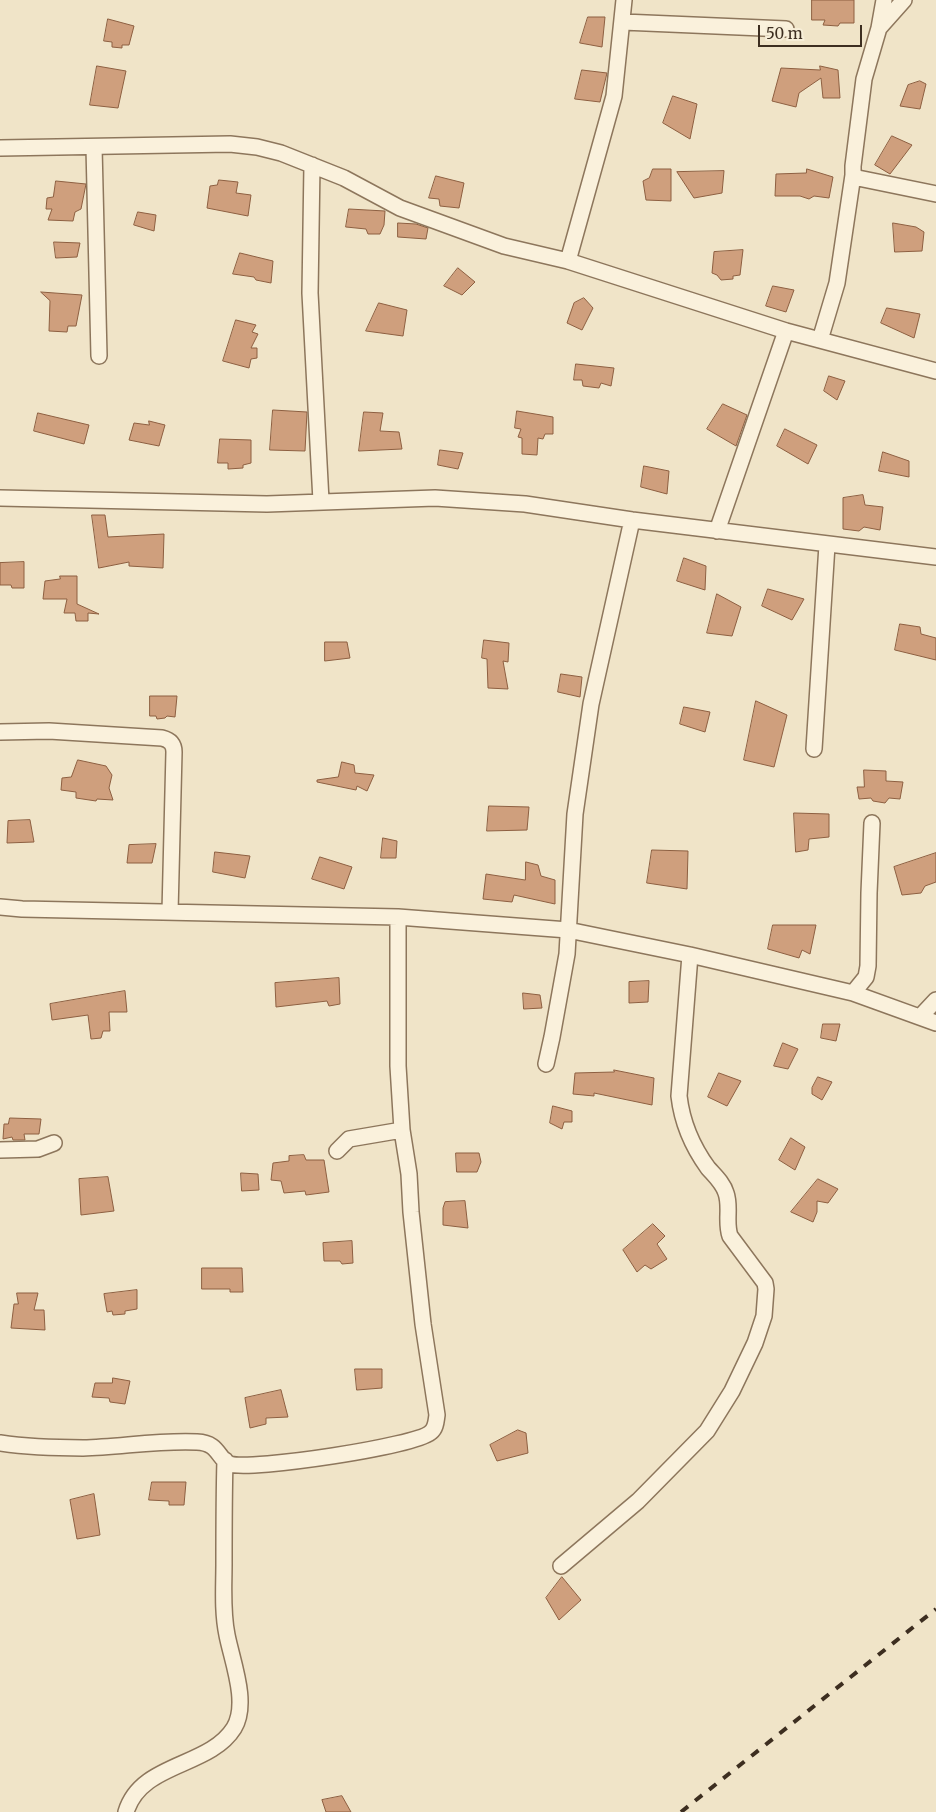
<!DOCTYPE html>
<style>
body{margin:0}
#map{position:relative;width:936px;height:1812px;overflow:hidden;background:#f0e4c8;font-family:Merriweather,serif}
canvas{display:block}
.scale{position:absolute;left:758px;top:25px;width:104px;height:22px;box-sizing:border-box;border:2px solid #3d2e20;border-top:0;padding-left:6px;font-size:15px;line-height:18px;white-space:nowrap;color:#3d2e20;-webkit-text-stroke:4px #f7eed8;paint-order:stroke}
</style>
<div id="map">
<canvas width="936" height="1812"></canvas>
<div class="scale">50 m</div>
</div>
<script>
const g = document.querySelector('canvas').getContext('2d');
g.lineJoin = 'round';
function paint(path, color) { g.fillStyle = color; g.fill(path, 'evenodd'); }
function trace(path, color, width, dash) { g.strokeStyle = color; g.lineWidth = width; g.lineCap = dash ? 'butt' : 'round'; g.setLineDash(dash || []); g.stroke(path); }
const building = new Path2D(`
 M812 0H854V23H840L838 26 823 25 825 20H812Z
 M588 17H605L602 47 580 43Z
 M108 19 134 26 129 45H122V48L112 47V42L104 41Z
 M97 66 126 71 118 108 90 105Z
 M820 66 838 70 840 98H823L821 78 799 93 796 107 772 101 781 68 820 70Z
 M582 70 607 73 600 102 575 99Z
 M920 81 926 84 920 109 900 106 908 85Z
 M673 96 697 104 690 139 663 123Z
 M892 136 912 145 890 174 875 165Z
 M653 169H671V201L646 200 643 181 649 178Z
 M807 169 833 177 829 198 814 196 809 199 800 196H775L776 174 806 173Z
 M724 171 722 193 694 198 677 172Z
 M436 176 464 183 459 208 440 206 439 199 429 198Z
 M219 180 238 182 236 193 251 195 248 216 207 208 210 186 217 185Z
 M56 181 86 184 81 209 75 212 73 221 48 220 52 209H46L47 198 53 197Z
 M349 209 385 211 384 225 380 234H368L366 229 346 227Z
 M138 212 156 215 154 231 134 225Z
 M398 223 416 224 428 228 426 239 398 237Z
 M893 223 916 227 924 232 922 251 895 252Z
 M54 242 80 243 77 257 56 258Z
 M743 250 740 275 733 276V279L721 280 717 275 712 273 714 252Z
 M240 253 273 261 271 283 256 280 254 277 233 274Z
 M458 268 475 282 462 295 444 286Z
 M773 286 794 290 786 312 766 306Z
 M41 292 82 295 76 326H68L67 332 49 331 50 301Z
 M584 298 593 308 582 330 567 323 574 303Z
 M379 303 407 310 403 336 366 331Z
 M887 308 920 314 914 338 881 323Z
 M236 320 256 325 252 332 258 334 251 348H257V358L251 359 249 368 223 361Z
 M576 364 614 368 611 386 601 383 599 388 583 386 582 380H574Z
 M829 376 845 381 837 400 824 391Z
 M723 404 747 415 736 446 707 429Z
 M273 410 307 412 305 451 270 450Z
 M517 411 553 417V434H545L543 439 538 438 537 455 522 454V438L518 437 521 429 515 428Z
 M364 412 383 413 380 431 399 432 402 449 359 451Z
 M38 413 89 425 84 444 34 431Z
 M149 421 165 425 159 446 129 440 134 423 149 425Z
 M785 429 817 445 808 464 777 446Z
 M220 439 251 440V463L243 465V468L228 469V463H218Z
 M440 450 463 453 458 469 438 465Z
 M883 452 909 461V477L879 471Z
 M644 466 669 471 667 494 641 487Z
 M863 495 865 505 883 507 880 530 864 527 859 531 843 529V498Z
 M92 515H105L108 537 164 534 163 568 129 566V562L99 568Z
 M684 558 706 566 705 590 677 581Z
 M24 562V588H12L11 585H0V563Z
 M60 576H77V604L99 614 88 613V621H76L75 613H64L67 599H43L45 581 60 579Z
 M768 589 804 599 792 620 762 606Z
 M717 594 741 607 732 636 707 633Z
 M900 624 920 627 921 634 936 638V660L895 650Z
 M484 640 509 643 508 662 503 661 508 689 488 688 487 659 482 658Z
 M325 642H347L350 658 325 661Z
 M561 674 582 677 580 697 558 692Z
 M150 696H177L175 717 167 716 165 718 157 719 156 716H150Z
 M756 701 787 715 774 767 744 760Z
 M684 707 710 712 705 732 680 724Z
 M78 760 106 766 112 775 109 788 113 800 97 799 96 801 76 798V792L61 790 62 778 71 777Z
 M342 762 354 765 355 773 374 775 367 791 357 786 356 790 317 782V780L338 777Z
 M864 770 886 771V781L903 782 900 799 889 798 885 803 873 801 871 798 859 799 857 787H864Z
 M489 806 529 807 527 830 487 831Z
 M794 813 829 814V837L809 839 808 850 796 852Z
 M30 820 34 842 7 843 8 821Z
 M383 838 397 841 396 858H381Z
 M156 844 152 863H127L129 845Z
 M652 850 688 851 687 889 647 883Z
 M215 852 250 856 245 878 213 872Z
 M936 853V882L925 886 921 893 902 895 894 867Z
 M320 857 352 867 344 889 312 879Z
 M526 862 538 865 541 876 555 880V904L514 895 512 902 483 899 486 874 525 880Z
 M773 925H816L810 954 802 950 799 958 768 949Z
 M339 978 340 1004 329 1006 327 1001 276 1007 275 983Z
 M649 981 648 1002 629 1003V982Z
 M125 991 127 1012H109L110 1031H103L101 1038 91 1039 88 1015 52 1020 50 1004Z
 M523 993 540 995 542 1008 524 1009Z
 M823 1024H840L836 1041 821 1038Z
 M783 1043 798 1049 788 1069 774 1066Z
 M614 1070 654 1078 652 1105 594 1093V1096L573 1094 575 1073 614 1072Z
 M719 1073 741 1081 727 1106 708 1097Z
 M818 1077 832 1082 822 1100 812 1094V1088Z
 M553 1106 572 1111V1122H564L562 1129 550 1123Z
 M10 1118 41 1119 39 1134H24L25 1140H13L12 1137 3 1139 4 1124H8Z
 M791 1138 805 1147 795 1170 779 1160Z
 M456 1153H479L481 1162 477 1172H457Z
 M304 1155 306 1160H324L329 1192 306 1195 305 1191 284 1193 281 1181 271 1180 273 1163 289 1161V1156Z
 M241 1173 258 1174 259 1190 242 1191Z
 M108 1177 114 1211 81 1215 79 1179Z
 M818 1179 838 1189 828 1203 817 1201V1212L813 1222 791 1212Z
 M465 1201 468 1228 443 1225V1208L445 1202Z
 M653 1224 665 1236 657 1244 667 1259 651 1269 645 1265 637 1272 623 1250Z
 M352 1241 353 1263 342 1264 340 1261H324L323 1243Z
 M202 1268H242L243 1292H230V1289H202Z
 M137 1290V1309L125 1311V1314L113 1315 112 1311 107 1312 104 1294Z
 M17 1293H38L34 1310H44L45 1330 11 1328 14 1304H18Z
 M355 1369H382V1388L357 1390Z
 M113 1378 130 1381 125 1404 110 1402 109 1398 92 1397 95 1383H112Z
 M281 1390 288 1417 266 1418V1424L250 1428 245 1398Z
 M518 1430 526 1433 528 1453 497 1461 490 1445Z
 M152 1482H186L184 1505H169V1501L149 1500Z
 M94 1494 100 1535 77 1539 70 1500Z
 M562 1577 581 1600 559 1620 546 1598Z
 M342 1796 351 1812H326L322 1800Z`);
paint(building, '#cf9f7d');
trace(building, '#8d5f41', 1);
const street = new Path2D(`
 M623 22 786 29
 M880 27 904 0
 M94 147 99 356
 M0 148 230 144 257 147 281 153 344 178 400 208 504 246 568 261 786 331 936 371
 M312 165 310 293 321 501
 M853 175 858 178 936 194
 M568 261 614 96 624 0
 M820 340 837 283 853 175V166L864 79 879 28 884 0
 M0 498 267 504 435 498 525 504 632 520 936 557
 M717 531 786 331
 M0 732 49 731 162 738C170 740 174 744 174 752L170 912
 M814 749 827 545
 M0 907 22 909 398 917 568 930 690 955 853 993 936 1023
 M853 993 866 977 868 966 869 893 872 823
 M921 1016 936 1000
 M546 1064 552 1037 567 954 575 814 591 704 632 520
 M0 1150 38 1149 54 1143
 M337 1151 349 1139 402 1130
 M0 1443C27 1447 56 1448 83 1448 121 1447 159 1440 197 1442 220 1443 217 1459 230 1464 250 1471 418 1446 431 1432 436 1428 436 1421 437 1415L423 1324 411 1212 409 1174 402 1130 398 1066V917
 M561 1566 638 1501 707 1431 732 1391 755 1343 764 1316 766 1289 765 1283 730 1236C725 1222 731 1207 726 1193 723 1183 715 1176 708 1168 692 1146 682 1122 679 1096L690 955
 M126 1812C141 1762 209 1768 234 1728 249 1703 232 1661 227 1635 222 1611 224 1587 224 1563 224 1529 224 1494 225 1460`);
trace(street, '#8d765c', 18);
trace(street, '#faf1dc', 15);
trace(new Path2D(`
 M681 1812 936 1609`), '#3d2e20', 4, [9, 9]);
</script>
